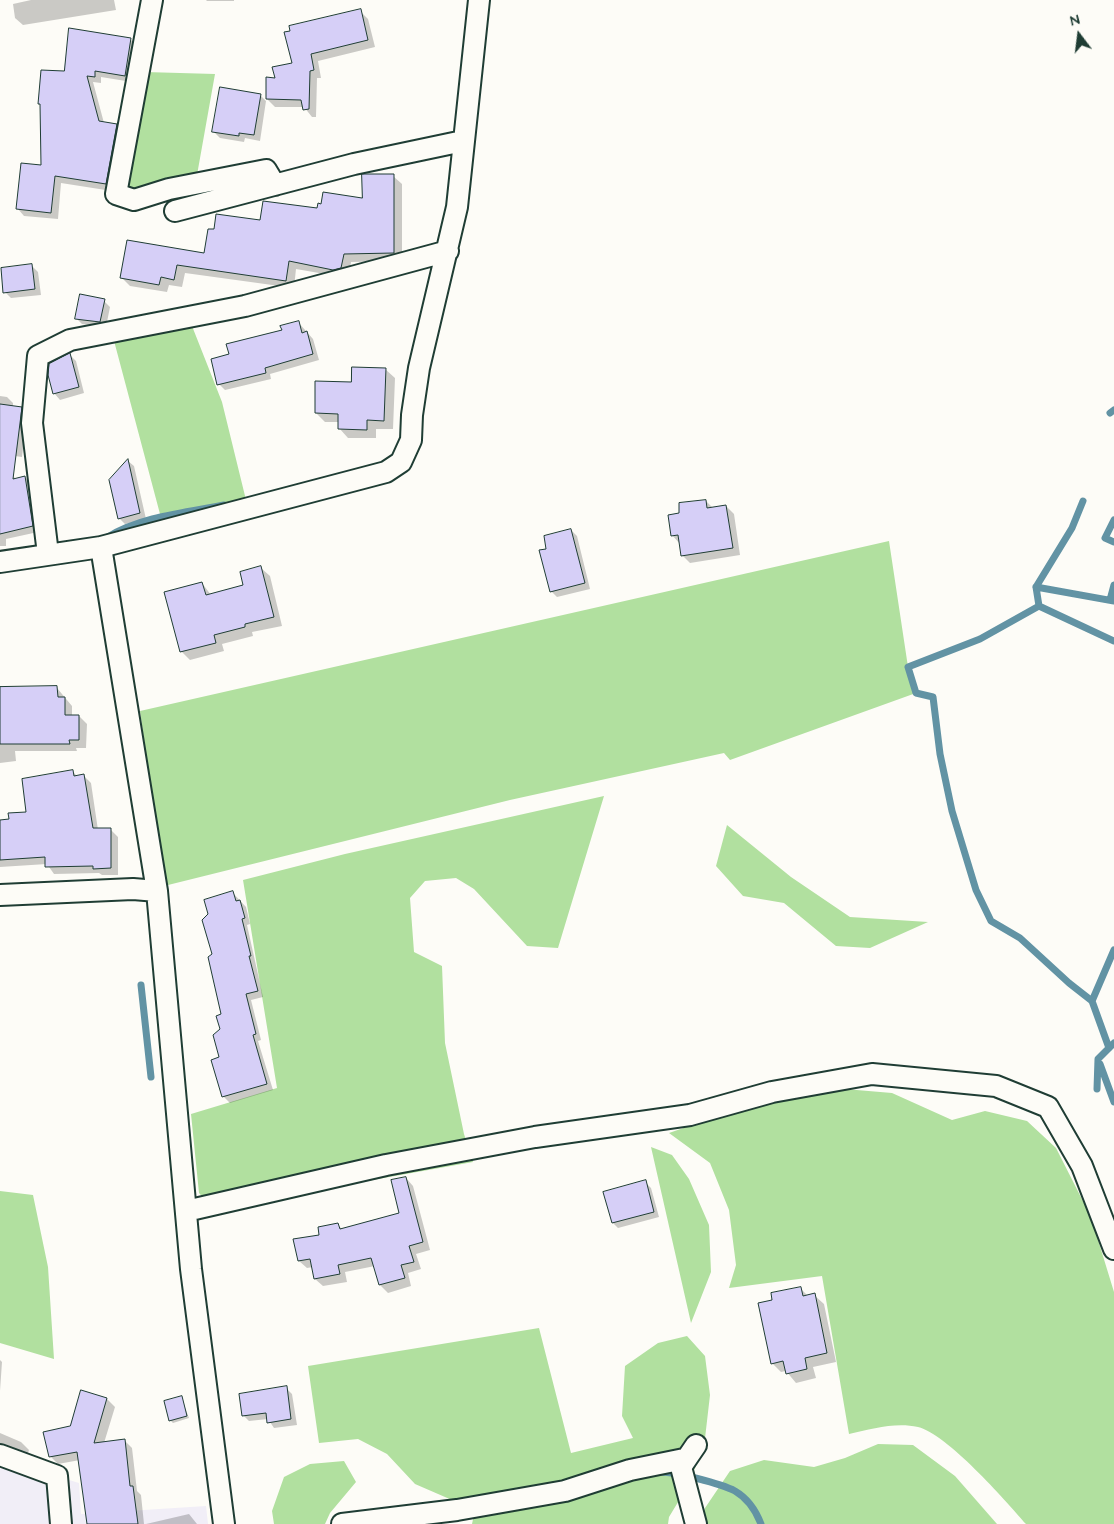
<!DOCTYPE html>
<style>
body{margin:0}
#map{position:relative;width:1114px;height:1524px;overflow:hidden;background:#fdfcf7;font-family:"Architects Daughter",sans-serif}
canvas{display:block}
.north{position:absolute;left:1054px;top:10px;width:50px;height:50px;-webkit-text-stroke:4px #fdfcf7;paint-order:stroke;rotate:345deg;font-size:14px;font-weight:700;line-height:20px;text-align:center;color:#1f3d34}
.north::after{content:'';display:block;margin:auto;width:18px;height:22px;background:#1f3d34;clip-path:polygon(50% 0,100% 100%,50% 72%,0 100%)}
</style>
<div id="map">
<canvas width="1114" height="1524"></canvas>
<div class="north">N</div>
</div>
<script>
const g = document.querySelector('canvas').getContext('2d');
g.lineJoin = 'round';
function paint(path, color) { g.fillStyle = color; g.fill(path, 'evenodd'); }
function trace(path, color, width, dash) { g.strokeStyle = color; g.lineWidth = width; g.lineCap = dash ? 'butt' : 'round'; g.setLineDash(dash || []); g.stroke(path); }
paint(new Path2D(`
 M0 1459 79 1483 81 1514 206 1506 208 1524H0Z`), '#f1eef7');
paint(new Path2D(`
 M145 72 215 74 197 175 125 192Z
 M188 321 192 326 222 402 246 500 160 514 113 337Z
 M889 541 908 667 916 693 730 760 724 753 510 800 164 886 140 711Z
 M604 796 558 948 527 946 474 889 456 878 425 881 410 898 414 952 442 966 445 1043 464 1134 473 1162 283 1196 210 1205 199 1193 191 1114 277 1088 243 880 345 854Z
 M727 825 791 877 850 917 928 922 870 948 836 946 784 903 743 896 716 866Z
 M833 1088 892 1093 952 1120 985 1111 1027 1121 1056 1148 1091 1217 1114 1292V1524H1026C1005 1500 947 1434 918 1427 895 1422 872 1429 849 1434L822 1276 729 1288 736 1265 729 1210 710 1163 669 1133 724 1114Z
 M651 1147 672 1155 689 1179 709 1225 711 1272 691 1323Z
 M0 1191 33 1195 48 1267 54 1359 0 1343Z
 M539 1328 571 1453 633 1438 622 1416 625 1366 658 1343 687 1336 705 1356 710 1395 704 1447 686 1489 669 1517 668 1524H472L475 1510 415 1484 387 1454 358 1439 319 1443 308 1366Z
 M878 1444 913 1445 955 1476 997 1524H700L705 1508 730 1471 764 1460 814 1467 845 1458Z
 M344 1461 356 1482 330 1513 325 1524H274L272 1511 284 1477 310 1464Z`), '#b1e09f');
paint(new Path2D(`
 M31 0H114L116 10 23 25 15 18 13 4Z
 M206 0H234V1H207Z
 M361 12 368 19 375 47 318 61 321 78H317L316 117H312L304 107H275L267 99 277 79 293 64 292 32Z
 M130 39 137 46 132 82 101 77V83L93 82 104 123 116 125 123 132 112 191 61 183 58 219 24 216 18 209 43 166 41 106 39 103 65 73Z
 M260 95 266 101 260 141 245 138 244 142 220 138 214 132Z
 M393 176 402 184V261L351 262 349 276 342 277 296 269 294 288 185 273 182 287 169 285 167 292 130 286 122 278 205 255 261 222 363 199Z
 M32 266 38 272 41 295 11 298 5 292Z
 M104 301 110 307 106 327 82 324 76 318Z
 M298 322 313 339 319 360 270 374 271 379 225 390 219 384 283 331Z
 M70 355 76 361 84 393 60 400 54 393Z
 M385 369 395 378 393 429H376V438H348L339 428V422H325L316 413 353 383Z
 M0 396 7 397 13 403V407L21 408 27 414 22 457 0 454Z
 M128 461 134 466 146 519 125 524 119 518Z
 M13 476 16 479 25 477 31 483 38 532 6 539V546H0V477Z
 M706 501 713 508 726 506 734 514 740 555 690 563 682 555 680 544 672 535 681 514Z
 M571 530 577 536 590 589 557 597 551 591 548 550Z
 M261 568 270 576 282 626 252 632 253 636 222 644 224 651 190 660 181 651 202 583 211 595 245 586Z
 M0 687 57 688 72 706V716H79L87 724 86 748H76L77 751H15L16 761 0 763Z
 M73 772 78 777 84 776 91 783 98 830H111L118 837V875H102L99 873 54 874 47 864 0 867V821H10L28 813Z
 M233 893 246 907 250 924 247 925 263 997 251 1000 261 1040 258 1041 273 1090 230 1103 224 1097 213 1061 221 1058 223 1015 213 955Z
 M406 1178 413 1186 430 1250 416 1254 421 1269 408 1273 411 1286 388 1293 380 1285 375 1266 345 1272 347 1282 323 1286 315 1279 313 1267 307 1268 299 1261 320 1236 338 1225 343 1230 400 1214Z
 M645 1182 651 1188 659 1217 618 1228 613 1223Z
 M800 1288 808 1296 814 1295 824 1304 836 1362 813 1367 816 1378 796 1383 786 1371 781 1372 772 1363 774 1301Z
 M0 1360 2 1362 0 1391Z
 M286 1388 292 1394 297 1425 274 1428 268 1419 249 1421 243 1415Z
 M81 1392 107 1399 115 1407 104 1443 124 1440 132 1448 137 1491 141 1495 144 1524H88L80 1460 58 1464 50 1456 71 1427Z
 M181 1397 189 1418 173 1423 170 1420Z
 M0 1433 21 1442 29 1450 27 1456 0 1452Z
 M189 1514 197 1524H146Z`), '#0003');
trace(new Path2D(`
 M1110 413 1114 410
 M1083 501 1072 528 1036 587 1114 601
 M1114 520 1105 538 1114 542
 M108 537C139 517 188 512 224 505
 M1036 587 1039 606 1114 641
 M1110 600 1114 585
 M1039 606 980 639 908 667 916 693 933 697 940 754 952 811 976 890 991 921 1020 938 1069 983 1092 1001 1109 1048
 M141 985 151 1077
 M1092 1001 1114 950
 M1100 1064 1114 1102
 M1097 1089 1098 1059 1114 1043
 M659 1472C673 1471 722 1484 735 1491 747 1498 756 1511 761 1524`), '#6293a4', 7);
const building = new Path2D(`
 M361 9 368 40 311 54 314 70 310 71 309 109 303 110 301 100 266 99V77L275 78 272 67 292 63 284 32 290 31 289 26Z
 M69 28 131 38 125 76 95 71V77L87 76 99 121 117 124 106 184 55 176 51 213 16 209 21 163 41 165 40 104H38L41 70 64 71Z
 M220 87 261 94 254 135 239 133V136L212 132Z
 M362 174H394V253L344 254 341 268 333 270 289 261 286 281 177 265 174 280 161 277 159 285 120 278 127 240 204 253 208 229H214L216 214 260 220 263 201 317 208 318 203 321 204 323 192 362 198Z
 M32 264 35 289 3 293 1 268Z
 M80 294 105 299 100 322 75 319Z
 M299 321 302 333 307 331 313 354 265 368 266 373 217 385 211 359 229 354 226 344 282 330 280 326Z
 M70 353 79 387 53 394 48 375 49 364Z
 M352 367 386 368 384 421 367 420V430L338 429V414L315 413V381L351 382Z
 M0 404 22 407 13 479 25 476 33 526 0 534Z
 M128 459 140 513 118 519 109 480Z
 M706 500 707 508 726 505 733 548 681 556 678 535 671 536 668 515 679 513V503Z
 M571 529 585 583 550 592 539 550 546 549 544 536Z
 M261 566 274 617 245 624V627L214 635 216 643 180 652 164 592 202 582 206 595 243 585 240 572Z
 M57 686 58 697H65V715H79V740H69L70 744H0V687Z
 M73 770 74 776 84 774 93 828H111V868L93 869V866L45 867V857L0 860V820L9 819 8 813 26 812 22 779Z
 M233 891 236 901 240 900 245 918 242 919 251 956H249L258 991 246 994 256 1034 253 1035 267 1084 222 1097 211 1060 219 1057 213 1035 220 1029 216 1016 221 1014 208 957 212 954 202 920 208 914 204 900Z
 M406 1177 423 1242 409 1246 414 1262 401 1265 405 1278 379 1285 371 1258 338 1265 340 1274 314 1279 310 1259 298 1261 293 1239 319 1235 318 1227 338 1223 340 1229 399 1213 391 1180Z
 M646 1180 654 1212 612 1223 603 1192Z
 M801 1287 803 1296 815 1293 827 1353 805 1358 807 1369 786 1374 783 1361 771 1364 758 1303 772 1300 771 1293Z
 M287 1386 291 1419 267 1423 266 1413 242 1416 239 1394Z
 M81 1390 107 1398 94 1443 125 1439 130 1486H133L138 1524H87L77 1452 49 1457 43 1432 70 1426Z
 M182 1396 187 1416 169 1421 164 1401Z`);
paint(building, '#d6cff7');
trace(building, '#1f3d34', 1);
const street = new Path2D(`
 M152 0 116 194 134 200 169 189 266 170 275 185
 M175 211 354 164 463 141
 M101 547 157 891
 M48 554 32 423 38 356 70 340 245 306 448 251
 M0 562 101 547 386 472 401 462 411 440 412 415 419 368 457 207 479 0
 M0 895 133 889 157 891 191 1269 224 1524
 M186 1211 386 1165 535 1137 690 1115 772 1092 872 1074 996 1086 1048 1107 1082 1166 1114 1249
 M696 1445 681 1467 696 1524
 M0 1455 57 1476 61 1524
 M342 1524 457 1510 565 1491 630 1470 684 1459`);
trace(street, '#1f3d34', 24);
trace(street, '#fdfcf7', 20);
</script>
